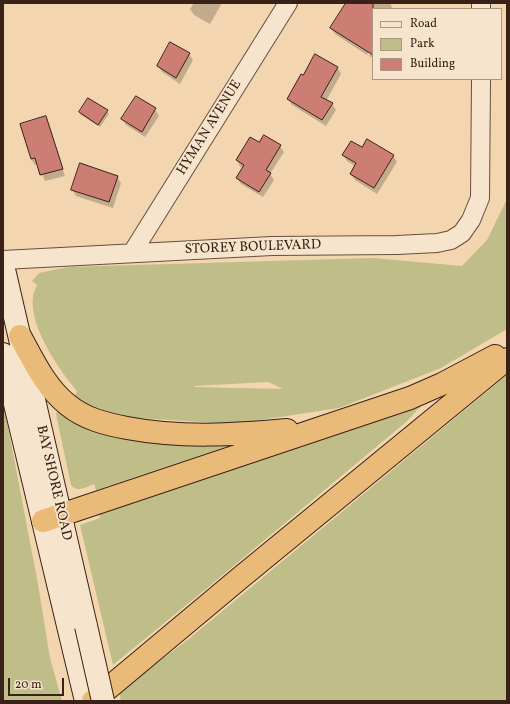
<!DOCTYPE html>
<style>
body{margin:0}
#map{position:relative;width:510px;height:704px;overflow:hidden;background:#f3d6b0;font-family:Vollkorn,serif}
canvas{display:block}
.frame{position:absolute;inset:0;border:4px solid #3a2117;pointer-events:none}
.legend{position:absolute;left:372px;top:8px;width:130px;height:72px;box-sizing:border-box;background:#f7e4cc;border:1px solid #ab9684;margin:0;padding:5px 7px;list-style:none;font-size:12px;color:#3a2117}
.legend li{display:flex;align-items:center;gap:8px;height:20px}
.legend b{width:20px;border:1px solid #ab9684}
.scale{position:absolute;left:8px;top:678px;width:56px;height:18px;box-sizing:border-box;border:2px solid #3a2117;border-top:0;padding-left:5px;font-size:12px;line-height:14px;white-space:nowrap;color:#3a2117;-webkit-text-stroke:3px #f7e4cc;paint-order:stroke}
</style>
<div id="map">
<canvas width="510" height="704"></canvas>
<div class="frame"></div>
<ul class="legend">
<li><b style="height:5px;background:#f7e4cc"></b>Road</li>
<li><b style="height:11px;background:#bfbd88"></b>Park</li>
<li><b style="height:11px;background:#cc7e74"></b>Building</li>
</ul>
<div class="scale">20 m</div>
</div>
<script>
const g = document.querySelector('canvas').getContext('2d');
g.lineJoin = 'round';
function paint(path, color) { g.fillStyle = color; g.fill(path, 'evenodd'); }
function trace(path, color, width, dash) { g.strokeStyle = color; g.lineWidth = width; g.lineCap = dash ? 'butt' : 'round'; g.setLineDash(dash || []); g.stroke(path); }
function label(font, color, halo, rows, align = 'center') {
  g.font = font + ' Vollkorn,serif'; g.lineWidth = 3.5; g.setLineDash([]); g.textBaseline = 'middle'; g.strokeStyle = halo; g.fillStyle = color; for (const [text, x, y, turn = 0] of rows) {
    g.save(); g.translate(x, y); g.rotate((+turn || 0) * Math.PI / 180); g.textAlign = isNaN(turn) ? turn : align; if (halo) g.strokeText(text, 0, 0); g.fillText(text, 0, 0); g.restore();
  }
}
paint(new Path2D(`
 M507 199V329L441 368 339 408 234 424 121 417 74 398 77 391C59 370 29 326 33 297 33 293 36 288 37 285L32 281 39 273 68 267 373 258 462 266 487 240ZM268 382 283 389 194 387V386Z
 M507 375V701H121L119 691 185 642Z
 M3 401 38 584 50 658 62 701H3Z
 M424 403 406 422 212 584 113 665 80 525 100 518 98 511Z
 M58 409 234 444 96 490 94 484C86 487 77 493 71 485L56 414Z`), '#bfbd88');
paint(new Path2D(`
 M194 3H222L210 24 194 15 190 9Z
 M347 3H390L392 7 390 9H373V45L367 55 335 34 331 28Z
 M373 49V58L369 56Z
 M189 54 193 60 180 84 162 72 158 66Z
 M338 68 341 74 326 101 332 104 336 110 326 126 292 105 288 99Z
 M89 99 107 111 109 114 100 127 81 115 80 113Z
 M155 109 159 116 145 137 126 125 122 119Z
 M45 117 49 124 65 176 45 181 38 164 35 165 31 159Z
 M260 143 280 146 284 152 270 174 274 180 263 197 241 184 237 178 243 168 240 167 237 160Z
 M363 149 393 155 397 162 377 194 355 180 351 174 355 166 347 161 343 155Z
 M117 177 121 183 113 208 76 196 72 189Z`), '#0003');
const building = new Path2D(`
 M346 3H373V55L330 28Z
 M170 42 190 53 176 78 157 66Z
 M315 54 338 67 321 97 333 103 322 120 287 99 301 74 303 75Z
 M136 96 156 108 142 132 121 119Z
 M88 98 108 110 98 125 79 112Z
 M46 116 63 169 40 175 35 158 31 159 20 124Z
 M264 135 281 145 266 170 271 173 259 192 236 178 244 165 236 160 250 137 259 142Z
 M367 139 394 155 374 188 350 174 356 163 342 155 351 141 362 147Z
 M80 163 118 176 109 202 71 190Z`);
paint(building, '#cc7e74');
trace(building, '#3a2117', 1);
const minor = new Path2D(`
 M481 9V3
 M132 253 288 3
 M3 260 272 246 397 245 437 243 451 240 462 233 471 220 480 198 481 79`);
const secondary = new Path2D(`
 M3 265 86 626
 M3 354 86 701`);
const motorway = new Path2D(`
 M20 336C33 360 46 388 68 405 85 419 106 424 127 428 180 438 234 435 287 430
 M43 521 410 398 442 384 495 356
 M93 701 240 578 507 359`);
trace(minor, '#684e3d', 20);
trace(secondary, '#3a2117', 24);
trace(motorway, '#3a2117', 24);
trace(minor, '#f7e4cc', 18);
trace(secondary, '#f7e4cc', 22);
trace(motorway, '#eabb78', 22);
const secondaryBridge = new Path2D(`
 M86 626 103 701`);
trace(secondaryBridge, '#3a2117', 24, []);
trace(secondaryBridge, '#f7e4cc', 22);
label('14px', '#3a2117', '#f7e4cc', [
 ["HYMAN AVENUE",210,128,-58],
 ["STOREY BOULEVARD",253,248,-2],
 ["BAY SHORE ROAD",53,483,77]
]);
</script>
